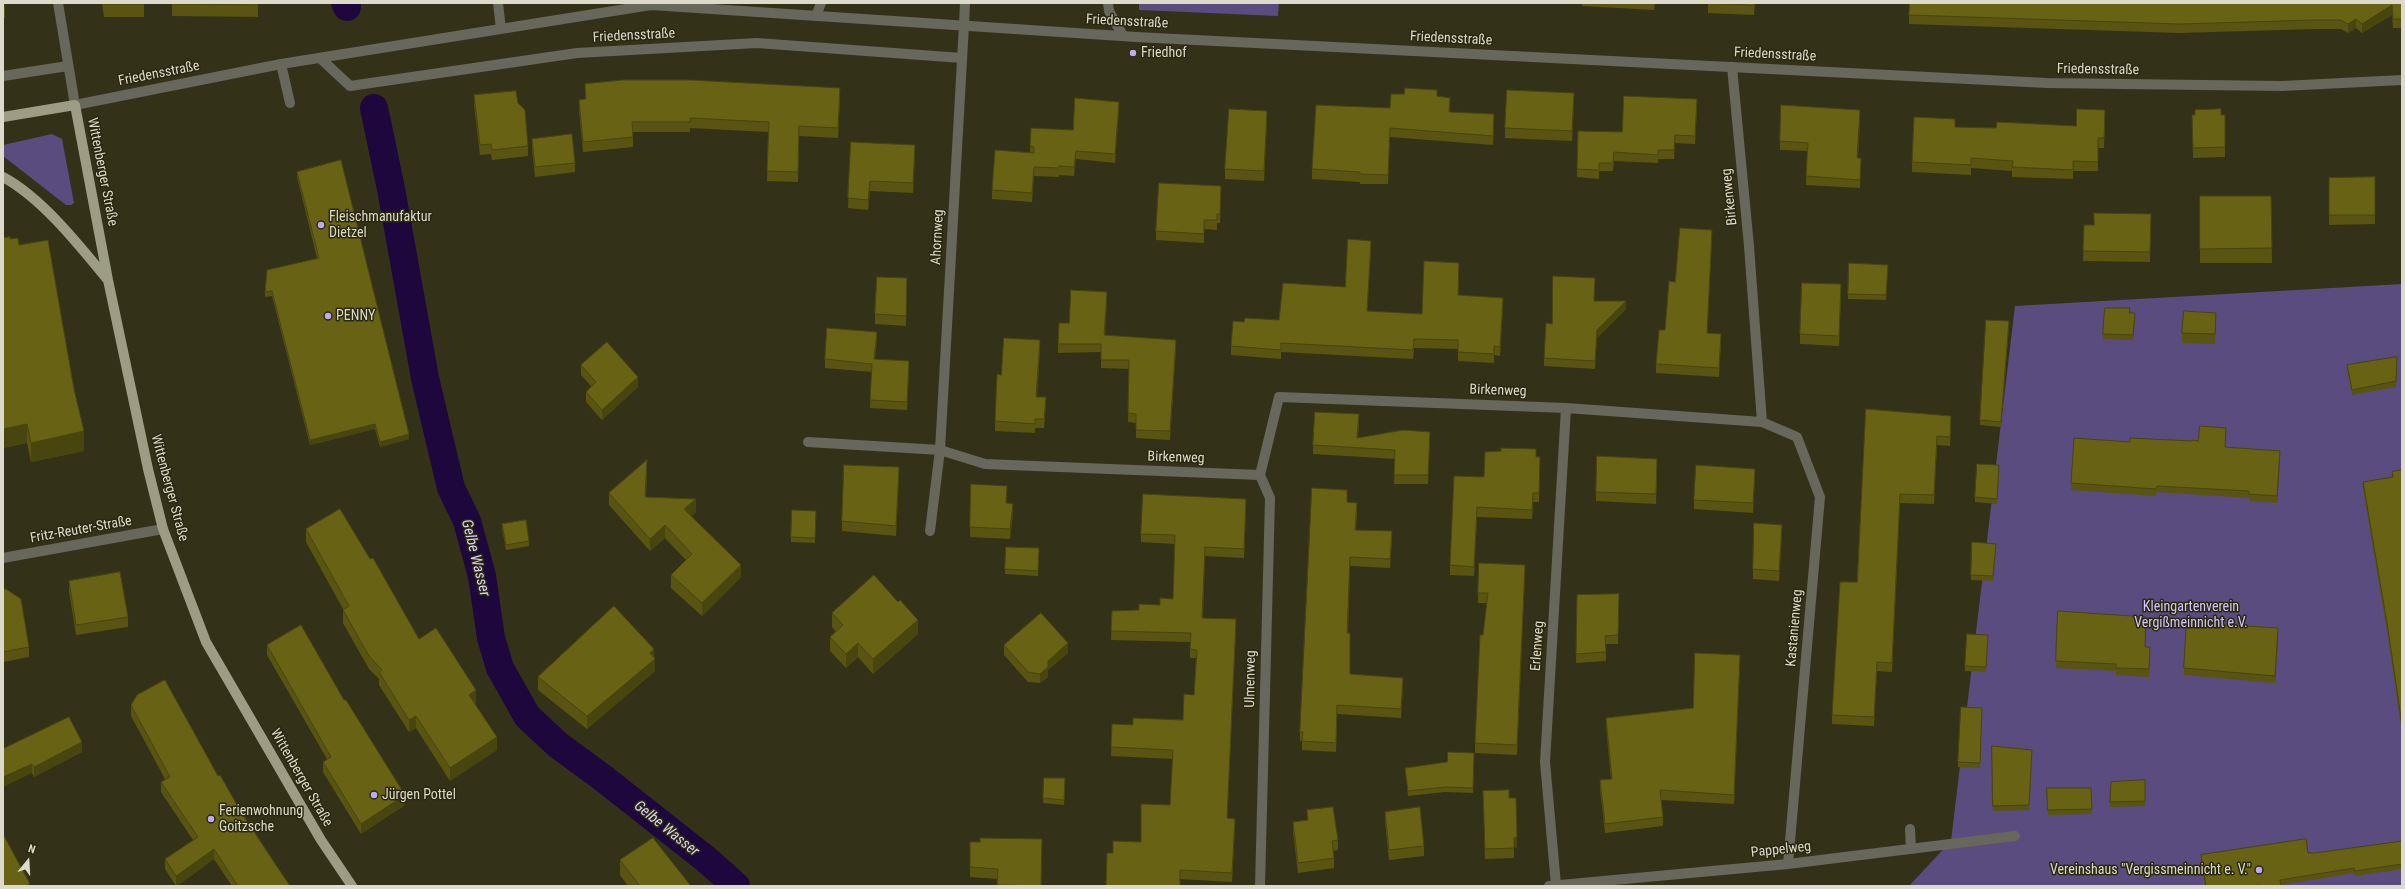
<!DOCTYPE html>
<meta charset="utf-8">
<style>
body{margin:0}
#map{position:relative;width:2405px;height:889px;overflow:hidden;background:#333219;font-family:"Roboto Condensed",sans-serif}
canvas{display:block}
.frame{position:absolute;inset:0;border:4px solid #dbdacb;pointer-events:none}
.north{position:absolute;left:8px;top:841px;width:40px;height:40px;-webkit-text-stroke:3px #2a280f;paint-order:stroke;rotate:18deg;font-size:11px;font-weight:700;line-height:16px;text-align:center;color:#dbdacb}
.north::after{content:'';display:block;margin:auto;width:14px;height:18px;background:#dbdacb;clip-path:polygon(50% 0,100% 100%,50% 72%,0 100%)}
</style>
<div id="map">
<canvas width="2405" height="889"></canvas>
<div class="frame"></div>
<div class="north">N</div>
</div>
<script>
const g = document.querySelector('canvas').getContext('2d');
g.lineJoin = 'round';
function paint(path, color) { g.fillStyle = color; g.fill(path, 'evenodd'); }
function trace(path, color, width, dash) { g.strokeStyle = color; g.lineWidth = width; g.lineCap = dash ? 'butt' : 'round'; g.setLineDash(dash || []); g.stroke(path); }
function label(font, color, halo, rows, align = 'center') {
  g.font = font + ' "Roboto Condensed",sans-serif'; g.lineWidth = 3; g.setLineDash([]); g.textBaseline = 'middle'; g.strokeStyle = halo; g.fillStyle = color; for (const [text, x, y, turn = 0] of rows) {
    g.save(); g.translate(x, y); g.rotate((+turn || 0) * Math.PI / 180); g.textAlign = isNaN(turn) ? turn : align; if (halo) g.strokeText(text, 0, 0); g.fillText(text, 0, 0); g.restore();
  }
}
paint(new Path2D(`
 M1139 3H1279L1278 16 1139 10Z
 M52 134 62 139 74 203 71 205H66L3 156V145Z
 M2402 284V886H1909L1951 841 2015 306Z`), '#5a4c7f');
trace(new Path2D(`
 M345 3 347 7
 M374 108 391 189 425 378 451 488 467 521 482 576 491 638 500 668 527 716 558 745 603 778 707 860 736 886`), '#1e073d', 28);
trace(new Path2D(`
 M1108 3 1109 11 1123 36
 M816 16 821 3
 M964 25 965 3
 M281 64 290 103
 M3 76 68 66
 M1910 829 1911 849`), '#67675b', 10);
trace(new Path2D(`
 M58 3 75 105 281 64 651 5 1136 37 2047 83 2282 86 2402 80
 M498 3 501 29
 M320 58 350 86 577 53 757 43 962 58
 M1762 422 1797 437 1820 497 1788 864
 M808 442 940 450 985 464 1260 475 1279 397 1566 408 1762 422 1749 246 1732 67
 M1260 475 1270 498 1260 886
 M930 531 940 450 964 25
 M3 558 163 529
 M1556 885 1545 762 1566 408
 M1549 886 1788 864 2015 836`), '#67675b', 10);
trace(new Path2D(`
 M3 117 75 105 108 280 148 469 163 529 206 642 321 840 352 886
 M3 177C42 198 79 245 107 279`), '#9d9c84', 10);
paint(new Path2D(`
 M3 3 5 8V18H3Z
 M102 3H144V17H104Z
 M172 3H258V17L172 16Z
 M1509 3H1655L1654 10 1582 6V4H1531Z
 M1708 3H1755L1754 15 1708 13Z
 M2402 3V28H2393L2392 15 2362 33 2356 28 2348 33 2341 29H2315L2179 33 1909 24V15Z
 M585 84 840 98 838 138 799 136 798 182 767 181 768 132 690 128V132H633V147L583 152 579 110V100L585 99Z
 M474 95 518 103 528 146V156L492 160 491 154 480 155 474 105Z
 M1437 97 1450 107V112L1494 124 1493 145 1390 137 1388 184H1360V182L1312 179V169L1390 108Z
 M1574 103 1572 141 1505 138V128Z
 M1697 108 1695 144 1675 143 1674 159H1658V163L1614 161 1613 171H1599V179L1577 177V169L1622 132Z
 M1119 111 1115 163 1076 159 1074 176 1059 175V177L1034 176 1032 202 992 199V190L1030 153V146L1073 130Z
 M2192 115H2225V157L2193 158Z
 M1860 119 1858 158 1861 167 1860 188 1806 185 1807 151 1780 150V141Z
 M2105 120 2104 148H2098V171H2073V179L2012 177V171L1971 168V175L1912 172V162L1955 127 1996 128 2076 126Z
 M1267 121 1264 181 1225 179V169Z
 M532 139 575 163V172L535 177 532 149Z
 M851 142 915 155 913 193 870 191 868 210 848 208Z
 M297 172 409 439 380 447 375 429 310 445 272 296 265 297V292L317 258 297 177Z
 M2375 177V224L2329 225V178Z
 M1221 195 1220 223H1217V230L1204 229V243L1156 240V231Z
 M2200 196H2271L2272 263H2200Z
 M2151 214 2150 262 2083 261 2084 225H2094Z
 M3 238 10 239 19 245 84 451 31 462 27 443 3 448Z
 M1712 238 1707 333 1721 342 1719 377 1656 373V364L1665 330 1675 282Z
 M1371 250 1367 311 1422 314 1459 272 1458 295 1503 307 1500 356 1494 355V363L1458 361V349L1414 348 1413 359 1281 352V359L1231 355V346L1244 322 1279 320 1345 287Z
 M1888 265 1886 300 1848 299V294Z
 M907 288 906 326 875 324V314Z
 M1841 294 1839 346 1800 344V334Z
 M1107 301 1105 335 1176 348 1170 440 1136 438V423L1128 422 1129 369 1101 368V352L1058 353V344L1069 323Z
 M1594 301 1626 309 1597 338 1595 369 1544 366V358L1552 324Z
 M2130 313 2135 318 2133 340 2103 339V334Z
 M2216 323 2215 344 2182 343V333Z
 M2009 326 2001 427 1980 425V420Z
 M877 340 875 359 909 370 907 410 870 408 872 372 825 368V359Z
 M1040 350 1037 397 1046 406 1044 428H1035V433L995 431V421L1001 375Z
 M2397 357 2396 387 2352 395 2347 370V365Z
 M581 365 638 387 602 420 586 402V392L591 386 581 375Z
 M1866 409 1951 425 1950 446 1937 445 1934 504 1900 503 1892 672 1877 671 1874 726 1832 724V715L1857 582Z
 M1359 423 1358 438 1430 441 1428 484H1394L1395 459 1313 454V445Z
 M2226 435V447L2280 458 2277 503 2249 501V498L2157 492 2156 496 2071 490V483L2130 442 2192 441Z
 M1536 457 1540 466 1539 502H1533L1532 519 1477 517 1474 576 1450 575V565L1484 477Z
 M1657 459 1656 504 1596 501V492Z
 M1999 470 1997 504 1975 502V497Z
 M2402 470V733L2388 637 2363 489V482L2392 477V472Z
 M647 472 646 497 696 512 691 516 741 577 702 616 671 588V575L686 560 665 538 650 551 609 505V493Z
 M899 477 896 536 842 531V521Z
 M1755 479 1753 513 1694 509V500Z
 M971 484 1007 503 1013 514 1010 539 970 537Z
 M1347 502 1357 512 1356 530 1392 540 1390 568 1350 566 1348 633 1350 674 1403 687 1401 718 1337 714 1336 752 1302 750V741H1300V732Z
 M1246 508 1244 558 1205 556 1203 618 1236 628 1227 818 1235 828 1232 882 1180 879V886H1106L1113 853 1141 842 1170 805 1173 759 1111 756 1112 724 1133 725 1183 720 1194 695 1196 658H1190V642L1111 640 1112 611 1139 610 1160 605 1173 599 1175 544 1141 542V534Z
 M816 511 815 543 791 542V537Z
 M502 524 529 541V546L506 550 502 529Z
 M306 529 419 639 476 703H475L497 750 450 781 416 728 409 732 379 685V679L369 669 343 623V609L306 542Z
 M1782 534 1779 581 1753 579V569Z
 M1006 547 1039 548 1038 576 1005 574Z
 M1996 549 1993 581 1971 580V575Z
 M1525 575 1517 755 1475 753V743L1483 635 1487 603H1478V593Z
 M69 581 128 617V627L76 635 69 591Z
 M3 590 29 647V657L3 662Z
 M1619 594 1618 644H1606V661L1576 663 1577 595Z
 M832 613 918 634 873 674 858 657 846 668 830 651V637L836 632 832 627Z
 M2214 624 2278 635 2275 683 2184 675V668Z
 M2146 625 2145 647 2150 654 2149 677 2116 675V671L2056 668V661Z
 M1988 640 1986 672 1965 671V666Z
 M267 645 344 700 405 805 361 834 323 772V762L327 759 267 655Z
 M1004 645 1068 653 1048 670V677L1040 683 1028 682 1004 655Z
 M654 658 655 671 587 729 538 690V677Z
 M1740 664 1734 804 1661 800 1663 817V826L1605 833 1600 789V780L1611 779 1606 727V718L1693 708Z
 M131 705 218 776 290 886H232L214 859 177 886H176L165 869V859L193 840 161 792V782L165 779 131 716Z
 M1982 713 1980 768 1958 767V762Z
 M1992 746 2032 750 2029 810 1993 811Z
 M3 749 82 752 34 777 32 773Z
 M1474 753 1473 793 1445 792 1408 796 1405 768 1447 762Z
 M2145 780V806L2110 807V802Z
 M1065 783 1064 805 1043 803V798Z
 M2047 788 2092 809V814L2048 815Z
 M1483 791 1509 798 1517 847 1514 848V858L1485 859Z
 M1307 810 1338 840V850L1333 851 1334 858V868L1298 873 1293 832V822L1307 820Z
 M1385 812 1424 846V856L1389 860 1385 822Z
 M2402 841V869L2355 876 2354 873 2281 885V886H2205L2201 861V855L2315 853Z
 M970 842 1041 886H997V879L970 877Z
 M620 860 691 886H628L620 875Z`), '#595411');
paint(new Path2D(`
 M2392 5V15L2362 33V24Z
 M2356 19V28L2348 33V24Z
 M840 88V98L838 138V128Z
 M1574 93V103L1572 141V131Z
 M1119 102V111L1115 163V154Z
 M1860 110V119L1857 167V158Z
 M1267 111V121L1264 181V171Z
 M915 145V155L913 193V183Z
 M1076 151V159L1074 176V167Z
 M1034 167V176L1032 202V193Z
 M870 181V191L868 210V200Z
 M1712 230V238L1707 341V333Z
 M1371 241V250L1367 320V311Z
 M1459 263V272L1458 304V295Z
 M907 278V288L906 326V316Z
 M1841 284V294L1839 346V336Z
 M1107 292V301L1104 344V335Z
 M1503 298V307L1500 356V347Z
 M1626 301V309L1597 338 1595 369 1597 330Z
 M2009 321V326L2001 427V422Z
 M877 332V340L874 368V359Z
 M1721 334V342L1719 377V368Z
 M1040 340V350L1036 406V397Z
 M1176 340V348L1170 440V431Z
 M909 361V370L907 410V402Z
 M638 377V387L602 420V410Z
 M1359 414V423L1357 447V438Z
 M27 424V443L3 448V429Z
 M375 424V429L310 445V440Z
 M84 431V451L31 462V443Z
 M409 434V439L380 447V442Z
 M1937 436V445L1934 504V495Z
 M2280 451V458L2277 503V496Z
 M899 467V477L896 536V526Z
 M1755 469V479L1753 513V503Z
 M1900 494V503L1892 672V663Z
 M696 499V512L684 522V509Z
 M1013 504V514L1010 539V529Z
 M1477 507V517L1474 576V567Z
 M665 525V538L650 551V539Z
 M1782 525V534L1779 581V571Z
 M1392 531V540L1390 568V559Z
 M1205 547V556L1202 627V618Z
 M741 565V577L702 616V603Z
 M1525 565V575L1517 755V745Z
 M1236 619V628L1227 827V818Z
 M918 620V634L873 674V659Z
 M2278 628V635L2275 683V676Z
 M858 643V657L846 668V654Z
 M1068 643V653L1048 670V677L1040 683V674L1048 661Z
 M654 649 655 671 587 729V716Z
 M1740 655V664L1734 804V795Z
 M1877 662V671L1874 726V717Z
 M1403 678V687L1401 718V709Z
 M476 690V703L469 707V695Z
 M1337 705V714L1336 752V743Z
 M416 716V728L409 732V720Z
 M497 737V750L450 781V768Z
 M82 742V752L34 777V767Z
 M32 764V773L3 787V777Z
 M405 795V805L361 834V824Z
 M1235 819V828L1232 882V873Z
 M1517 837V847L1514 848V838Z
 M214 849V859L177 886H176V876Z`), '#48450e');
const building = new Path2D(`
 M3 3H4L5 8 3 9Z
 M104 3H144V4H104Z
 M172 3H258V5L172 4Z
 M1708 3H1754V5Z
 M1910 3H2402V19H2393L2392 5 2362 24 2356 19 2348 24 2341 20H2315L2179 24 1909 15Z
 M623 80H690L840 88 838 128 799 126 798 172 767 171 769 122 690 118V122H632L633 137 583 142 579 100 586 99 585 84Z
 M1405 88 1437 90V96L1450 98 1449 112 1494 114 1493 136 1390 128 1388 175 1360 174V172L1312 169 1316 105 1390 108 1391 94H1404Z
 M1507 90 1574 93 1572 131 1505 128Z
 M516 91 518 103 525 110 528 146 492 150 491 144 480 145 474 95Z
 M1624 96 1697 99 1695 136 1675 135 1674 150H1658V155L1614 152 1613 163H1599V170L1577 169 1578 131 1622 132Z
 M1075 98 1119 102 1115 154 1076 151 1074 167 1059 166V168L1034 167 1032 193 992 190 995 150 1034 153V147L1030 146 1031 128 1073 130Z
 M1781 105 1860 110 1857 158H1861L1860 180 1806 176 1808 143 1780 141Z
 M1229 109 1267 111 1264 171 1225 169Z
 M2077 109 2105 110 2104 138H2098V162L2073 161V170L2012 167 2013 161 1971 158V165L1912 162 1914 117 1955 119V127L1996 128 1997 122 2076 126Z
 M2221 109V115H2225V147L2193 148 2192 115H2195V110Z
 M572 134 575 163 535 167 532 139Z
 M851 142 915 145 913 183 870 181 868 200 848 198Z
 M341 160 409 434 380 442 375 424 310 440 272 291 265 292 267 270 319 258 297 172Z
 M2375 177V215H2329V178Z
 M1159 183 1221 186 1220 214H1217V220H1204V234L1156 231Z
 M2200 196H2271L2272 248 2200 249Z
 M2094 213 2151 214 2150 252 2083 251 2084 225H2094Z
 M1680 228 1712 230 1707 333 1721 334 1719 368 1656 364 1659 330H1665L1669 281 1675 282Z
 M10 237V239L18 238 19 245 48 240 74 389 84 431 31 443 27 424 3 429V238Z
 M1348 239 1371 241 1367 311 1422 314 1424 261 1459 263 1458 295 1503 298 1500 347 1494 346V354L1458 352V340L1414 339 1413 350 1281 343V350L1231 346 1233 321 1244 322 1245 318 1279 320 1283 283 1345 287Z
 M1849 263 1888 265 1886 295 1848 294Z
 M1553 276 1595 278 1594 301H1626L1597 330 1595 361 1544 358 1546 323 1552 324Z
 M877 277 907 278 906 316 875 314Z
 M1802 283 1841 284 1839 336 1800 334Z
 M1071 290 1107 292 1104 335 1176 340 1170 431 1136 430V414L1128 413 1129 360H1101V344H1058L1059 323H1069Z
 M2105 308H2130L2129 313H2135L2133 335 2103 334Z
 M2184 311 2216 313 2215 334 2182 333Z
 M1986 320 2009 321 2001 422 1980 420Z
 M827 328 877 332 874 359 909 361 907 402 870 400 872 364 825 359Z
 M1004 338 1040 340 1036 397H1046L1044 419H1035V424L995 421 997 374 1001 375Z
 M607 342 638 377 602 410 586 392 596 382 581 365Z
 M2397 357 2396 381 2352 390 2347 365Z
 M1866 409 1951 416 1950 437 1937 436 1934 495 1900 494 1892 663 1877 662 1874 717 1832 715 1840 582H1857Z
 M1315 412 1359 414 1357 438 1403 430 1430 432 1428 475H1394L1395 450 1313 445Z
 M2200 426 2226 428 2225 447 2280 451 2277 496 2249 494V491L2157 486 2156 489 2071 483 2074 438 2130 442V438L2192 441V440L2198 441Z
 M1501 448 1536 449V457H1540L1539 493H1533L1532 510 1477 507 1474 567 1450 565 1454 476 1484 477 1485 452 1501 451Z
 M1597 456 1657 459 1656 494 1596 492Z
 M647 460 645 497 696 499 684 509 741 565 702 603 671 575 692 554 665 525 650 539 609 493Z
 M1977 464 1999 465 1997 499 1975 497Z
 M844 465 899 467 896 526 842 521Z
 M1696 465 1755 469 1753 503 1694 500Z
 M2402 470V725L2388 629 2363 482 2393 477 2392 472Z
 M971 484 1007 486 1006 503 1013 504 1010 529 970 527Z
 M1312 488 1347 490V502L1357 503 1355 530 1392 531 1390 559 1350 557 1347 633H1350V674L1403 678 1401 709 1337 705 1336 743 1302 741 1303 732H1300Z
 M1143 494 1246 499 1244 549 1205 547 1202 618 1236 619 1227 818 1235 819 1232 873 1180 870V886H1106L1107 853H1113V841L1141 842V804L1170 805 1173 750 1111 747 1112 724 1133 725V718L1183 720 1184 694 1194 695 1197 650 1190 649 1191 633 1111 631 1112 611 1139 610V604L1160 605V598L1173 599 1175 535 1141 534Z
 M340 509 370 559 373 558 419 639 436 628 476 690 469 695 497 737 450 768 416 716 409 720 379 672 382 670 369 656 343 610 349 606 306 529Z
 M792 510 816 511 815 538 791 537Z
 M526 520 529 541 506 545 502 524Z
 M1754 523 1782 525 1779 571 1753 569Z
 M1972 542 1996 544 1993 576 1971 575Z
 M1006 547 1039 548 1038 571 1005 569Z
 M1479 563 1525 565 1517 745 1475 743 1480 635H1483L1488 593H1478Z
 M120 572 128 617 76 625 69 581Z
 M874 575 898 602 900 600 918 620 873 659 858 643 846 654 830 637 843 625 832 613Z
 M6 589 21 599 29 647 3 652V590Z
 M1619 594 1618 635 1605 636 1606 652 1576 654 1577 595Z
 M614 606 654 649 650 653 655 659 587 716 538 677Z
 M2058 611 2146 617 2145 647H2150L2149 669 2116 668V664L2056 661Z
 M1041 613 1068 643 1048 661V667L1040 674 1028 672 1004 645Z
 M2187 619 2214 620 2213 624 2278 628 2275 676 2184 668Z
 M301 625 344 700H346L405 795 361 824 323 762 331 757 267 645Z
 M1967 634 1988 635 1986 667 1965 666Z
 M1695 653 1740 655 1734 795 1660 790 1663 817 1605 824 1600 780 1612 779 1606 718 1693 708Z
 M165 680 218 776 220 775 244 817 290 886H238L214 849 176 876 165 859 198 837 161 782 170 777 131 705 137 695Z
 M1961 707 1982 708 1980 763 1958 762Z
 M69 717 82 742 34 767 32 764 3 777V749Z
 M1992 746 2032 750 2029 805 1993 806Z
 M1448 752 1474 753 1473 788 1445 787 1408 791 1405 768 1447 762Z
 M1044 778H1065L1064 800 1043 798Z
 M2145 780V801L2110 802 2111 782Z
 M2047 788H2091L2092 809 2048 810Z
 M1509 790V798H1516L1517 837 1514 838V848L1485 849 1483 791Z
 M1333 807 1338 840 1332 841 1334 858 1298 863 1293 822 1308 820 1307 810Z
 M1420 807 1424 846 1389 850 1385 812Z
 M3 834 30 884 25 886H3Z
 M653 838 691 886H640L620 860Z
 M980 838 1042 839 1041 886 997 885 998 869 970 867V842H980Z
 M2306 839 2308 853H2315L2402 841V864L2355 871 2354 868 2280 880 2281 886H2260V885L2252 886H2206L2201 855Z`);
paint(building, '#676214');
trace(building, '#48450e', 1);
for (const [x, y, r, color] of [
 [1133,53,4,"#bea9f5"],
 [321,225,4,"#bea9f5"],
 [328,316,4,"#bea9f5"],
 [374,795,4,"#bea9f5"],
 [211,819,4,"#bea9f5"],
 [2259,870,4,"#bea9f5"]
]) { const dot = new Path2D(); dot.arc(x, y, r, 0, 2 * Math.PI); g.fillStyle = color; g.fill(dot); trace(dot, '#2a280f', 1.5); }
label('14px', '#dbdacb', '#2a280f', [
 ["Friedensstraße",1127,22,3],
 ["Friedensstraße",634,36,-3],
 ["Friedensstraße",1451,39,3],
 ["Friedensstraße",1775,55,3],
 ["Friedensstraße",2098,70,1],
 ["Friedensstraße",159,74,-11],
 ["Wittenberger Straße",102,172,79],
 ["Birkenweg",1730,197,-96],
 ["Ahornweg",938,237,-87],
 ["Birkenweg",1498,391,2],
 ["Birkenweg",1176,458,2],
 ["Wittenberger Straße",169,488,75],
 ["Fritz-Reuter-Straße",81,530,-10],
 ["Kastanienweg",1795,628,-85],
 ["Erlenweg",1538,646,-86],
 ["Ulmenweg",1251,679,-89],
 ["Wittenberger Straße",301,778,60],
 ["Pappelweg",1781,850,-6]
]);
label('14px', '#dbdacb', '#2a280f', [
 ["Friedhof",1141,53],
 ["Fleischmanufaktur",329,217],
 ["Dietzel",329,233],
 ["PENNY",336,316],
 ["Jürgen Pottel",382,795],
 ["Ferienwohnung",219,811],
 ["Goitzsche",219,827],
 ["Vereinshaus \"Vergissmeinnicht e. V.\"",2251,870,"right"]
], 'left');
label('14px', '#d4c6fc', '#2a280f', [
 ["Kleingartenverein",2191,607],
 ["Vergißmeinnicht e.V.",2191,623]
]);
label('italic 15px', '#d9d0f4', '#2a280f', [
 ["Gelbe Wasser",475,558,76],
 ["Gelbe Wasser",666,829,39]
]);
</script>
